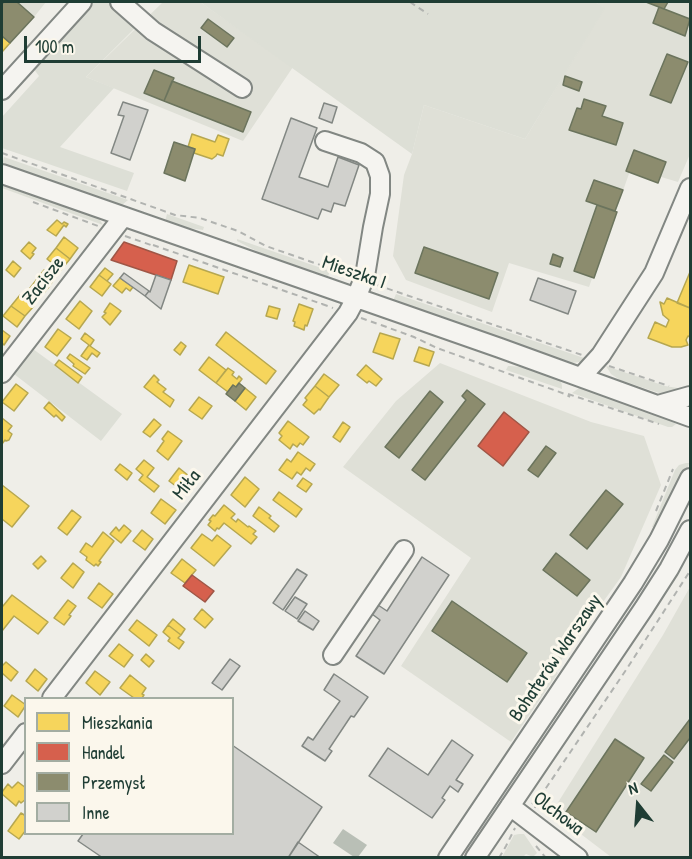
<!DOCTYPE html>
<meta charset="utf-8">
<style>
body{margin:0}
#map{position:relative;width:692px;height:859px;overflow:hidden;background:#efeee8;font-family:"Patrick Hand",sans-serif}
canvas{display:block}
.frame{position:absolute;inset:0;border:3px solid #1f3d34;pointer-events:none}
.legend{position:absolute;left:24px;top:697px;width:210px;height:138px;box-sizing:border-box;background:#fbf7ec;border:2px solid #a3ada2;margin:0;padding:8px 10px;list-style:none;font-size:18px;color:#1f3d34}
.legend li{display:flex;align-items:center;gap:12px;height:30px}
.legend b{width:30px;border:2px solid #a3ada2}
.north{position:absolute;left:608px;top:775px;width:60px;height:60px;-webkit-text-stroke:4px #fbf7ec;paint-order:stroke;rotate:343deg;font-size:16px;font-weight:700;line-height:24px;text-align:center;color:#1f3d34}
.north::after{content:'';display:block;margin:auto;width:21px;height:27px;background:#1f3d34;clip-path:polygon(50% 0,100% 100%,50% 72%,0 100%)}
.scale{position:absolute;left:24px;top:36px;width:177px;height:27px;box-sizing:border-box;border:3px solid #1f3d34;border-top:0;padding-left:8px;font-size:18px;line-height:21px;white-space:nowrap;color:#1f3d34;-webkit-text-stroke:4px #fbf7ec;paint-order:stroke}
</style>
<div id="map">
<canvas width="692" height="859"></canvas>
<div class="frame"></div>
<ul class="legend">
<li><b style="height:16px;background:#f6d55c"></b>Mieszkania</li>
<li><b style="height:16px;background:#d6604d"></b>Handel</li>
<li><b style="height:16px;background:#8c8c6e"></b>Przemysł</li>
<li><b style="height:16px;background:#d1d1cd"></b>Inne</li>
</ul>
<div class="north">N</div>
<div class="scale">100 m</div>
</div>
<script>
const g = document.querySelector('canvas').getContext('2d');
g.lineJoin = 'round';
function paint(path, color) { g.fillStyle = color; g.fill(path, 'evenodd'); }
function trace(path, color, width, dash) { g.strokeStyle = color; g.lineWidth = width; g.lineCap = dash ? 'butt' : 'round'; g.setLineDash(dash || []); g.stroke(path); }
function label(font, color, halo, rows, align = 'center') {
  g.font = font + ' "Patrick Hand",sans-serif'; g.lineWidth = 6; g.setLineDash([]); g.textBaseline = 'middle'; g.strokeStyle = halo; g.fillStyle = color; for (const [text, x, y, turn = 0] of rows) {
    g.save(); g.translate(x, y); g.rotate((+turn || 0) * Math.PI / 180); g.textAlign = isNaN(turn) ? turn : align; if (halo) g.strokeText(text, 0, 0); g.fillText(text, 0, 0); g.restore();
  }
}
paint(new Path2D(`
 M2 2H46L34 17 2 22Z
 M163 2H200L293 67 243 141 86 77Z
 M595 2H690V154L678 182 631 168 589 287 509 263 492 312 406 280 393 256 404 175 412 154 424 105 525 139 604 8Z
 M440 363 591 422 644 436 661 485 621 577 554 670 558 673 511 742 401 666 471 558 343 467 396 401Z
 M690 587V857H611L552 812 663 635Z`), '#dfe0d7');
paint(new Path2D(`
 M94 2H111L137 26 86 77 114 88 60 147 134 173 127 191 2 148V117L39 76 33 68Z
 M200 2H595L605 8 525 139 424 105 412 154Z
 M4 157 128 200 122 205H118L2 164Z
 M2 184 94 216 100 220 103 225 2 188Z
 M167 214 204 227 203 230 181 227 165 222Z
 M237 239 330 271 327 279 274 260 237 241Z
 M396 294 587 359 580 362 572 363 393 301Z
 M33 349 122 414 101 441 14 374Z
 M508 366C519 366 552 372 559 380 562 383 562 384 562 389L506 370Z
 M606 366 665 386 684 389 672 394 659 393 620 380 611 374Z
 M579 388H587L659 415 676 424 672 427H668L572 393Z
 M686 463H689C683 488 667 507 653 527H652L675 470 679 465Z
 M519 834H524L537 853 533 857 526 854 523 857H502L514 835Z`), '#dddfd6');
paint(new Path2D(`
 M343 829 367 845 358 857H354L333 843Z`), '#b9bfb6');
const homes = new Path2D(`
 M2 36 10 43 2 52Z
 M192 134 215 142 218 135 229 139 223 156 217 154 216 156 212 159 194 153 195 149 188 147Z
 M57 220 62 224 64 222 68 224 66 227 64 225 56 236 47 230Z
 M64 237 78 248 70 259 56 248Z
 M29 242 36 248 32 253 34 254 30 259 21 251Z
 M56 248 70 259 61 270 47 259Z
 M13 261 21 268 14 277 6 270Z
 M189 265 224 277 218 294 183 282Z
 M105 268 113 274 107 281 99 275Z
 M44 270 54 279 48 288 37 279Z
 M690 272V308L677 303Z
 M99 275 111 284 102 296 90 287Z
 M120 278 133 287 130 291 126 288 122 293 113 286Z
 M37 279 48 288 41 296 30 288Z
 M20 295 34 306 25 316 11 306Z
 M667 298 690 308V337L688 336 686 340 688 345 681 347H672L648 338 655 322 666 327 669 320 663 315 660 302 664 304Z
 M80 301 92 311 79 329 66 319Z
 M110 303 121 311 110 325 102 317 106 313 104 312Z
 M299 304 313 309 307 326 305 325 304 330 294 326 295 322 293 321Z
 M11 306 25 316 17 327 3 316Z
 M269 306 280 309 277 319 266 316Z
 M58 329 71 338 57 356 45 347Z
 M2 330 10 336 4 345 2 343Z
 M226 332 276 371 266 384 216 345Z
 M85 333 94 340 90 346 100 353 97 357 92 353 87 360 81 356 89 345 81 339Z
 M380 333 400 339 393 359 373 352Z
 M181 342 186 346 180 355 174 350Z
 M419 347 434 352 429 366 414 361Z
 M70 354 90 368 85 374 73 366 74 364 67 358Z
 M209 357 226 370 216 383 199 370Z
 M59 360 82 377 78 383 55 365Z
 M366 365 382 379 376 386 369 381 367 383 357 375Z
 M228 368 234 372 232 375 237 379 239 376 242 379 236 387 233 385 228 392 216 383Z
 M324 374 339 385 329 397 315 386Z
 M154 375 159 380 157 382 166 389 163 392 174 400 170 407 144 387Z
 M16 384 28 393 14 411 2 402Z
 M315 386 329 397 320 410 319 409 314 414 303 405 307 400 305 398Z
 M245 388 256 397 246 410 235 401Z
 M199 397 212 406 202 419 189 410Z
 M49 402 65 417 62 421 56 415 54 417 44 408Z
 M2 418 12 426 8 431 12 434 9 440 6 441 5 440 2 444Z
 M154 419 161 425 150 437 143 432Z
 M288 421 309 437 303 445 300 443 297 447 293 444 290 449 279 440 282 436 279 433Z
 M343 422 350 427 340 442 333 437Z
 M168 431 182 441 168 460 157 451 164 441 162 439Z
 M298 452 315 464 310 471 306 468 301 475 297 472 292 479 279 470 287 459 291 462Z
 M144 460 154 468 147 477 159 486 154 492 139 480 143 475 136 469Z
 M120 464 132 473 127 480 115 470Z
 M179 468 194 480 184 492 169 481Z
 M245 477 259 489 245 507 231 495Z
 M303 478 312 484 306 492 297 486Z
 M2 485 29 506 12 527 2 519Z
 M279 492 302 509 296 517 273 500Z
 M161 499 176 510 165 524 151 513Z
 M224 505 235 514 231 518 236 522 238 519 248 527 249 526 256 531 253 534 257 537 251 544 224 523 219 529 217 528 215 531 208 525 211 521 209 520 213 515 215 516Z
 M259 507 271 516 269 518 279 526 274 532 253 516Z
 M72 510 81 517 67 535 58 528Z
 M124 525 131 531 121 543 110 534 116 527 119 531Z
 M142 530 153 539 145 550 133 541Z
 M103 532 114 541 99 561 101 562 98 566 96 564 94 566 86 560 87 557 80 552 86 543 92 547Z
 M202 534 212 541 217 535 231 546 214 566 191 548Z
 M41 556 46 561 38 569 33 564Z
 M182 559 196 570 185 583 171 573Z
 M73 563 84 572 73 588 61 578Z
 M99 583 113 594 102 608 88 598Z
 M12 595 48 622 38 634 14 616 2 631V605L3 606Z
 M68 600 76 606 69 615 71 616 64 625 54 618Z
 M202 609 213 619 205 628 194 619Z
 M173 619 185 629 181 635 168 625Z
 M137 620 157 635 149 646 129 630Z
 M168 625 181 635 178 638 184 642 179 649 168 641 170 638 163 632Z
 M119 644 133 655 124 667 109 656Z
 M146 654 154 661 149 667 141 660Z
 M6 662 18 672 11 681 2 673V665V666Z
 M35 669 47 679 38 691 26 681Z
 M95 671 110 682 100 695 86 683Z
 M130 675 146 688 142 694 144 695 142 698H134L120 688Z
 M12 695 26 705 18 717 4 706Z
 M18 782 26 788V799L21 803 19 801 16 806 2 794V792L8 784 12 788Z
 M21 813 26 816V830L19 839 8 831Z`);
paint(homes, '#f6d55c');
trace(homes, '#b6a750', 1.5);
const shops = new Path2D(`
 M124 242 177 261 171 280 111 260Z
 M504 412 529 432 503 466 478 446Z
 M192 575 214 591 205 602 183 586Z`);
paint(shops, '#d6604d');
trace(shops, '#9f5646', 1.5);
const industry = new Path2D(`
 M4 2H17L34 17 10 43 2 36V4Z
 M646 2H668L664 9Z
 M659 7 690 19 685 36 653 23Z
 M208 19 234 38 227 47 201 28Z
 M667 54 688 62 671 103 650 95Z
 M154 70 174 78 164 101 144 93Z
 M565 76 582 82 579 91 563 85Z
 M172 81 251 112 243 132 164 101Z
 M584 99 606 106 602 116 623 123 616 145 569 130 577 108 581 109Z
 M174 142 195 149 185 181 164 173Z
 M634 150 666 162 658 183 626 171Z
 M594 180 623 190 615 211 586 201Z
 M597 205 617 212 594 278 574 271Z
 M424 247 498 273 489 299 415 273Z
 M553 254 563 258 560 267 550 264Z
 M239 383 245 388 235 401 226 394 233 385 236 387Z
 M467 390 485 404 425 480 412 470 466 400 462 396Z
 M430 391 443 402 399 458 385 447Z
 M546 446 556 453 538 477 528 470Z
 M606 490 623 504 587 549 570 535Z
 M556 553 590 580 577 596 543 570Z
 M452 601 527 653 507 682 432 631Z
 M690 719V738L674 759 665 752Z
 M615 739 644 758 596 832 566 812Z
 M664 755 673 762 651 791 641 784Z`);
paint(industry, '#8c8c6e');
trace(industry, '#6b745d', 1.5);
const building = new Path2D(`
 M123 102 148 110 130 160 111 153 124 116 118 115Z
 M324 103 337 107 332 123 319 118Z
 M291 118 317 128 299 177 328 187 338 157 359 165 345 206 334 203 331 212 322 209 318 219 262 199Z
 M124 273 149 291 145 296 120 278Z
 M156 275 171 280 161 309 145 296 149 291 150 292Z
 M538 278 576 291 568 314 530 300Z
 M422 557 449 575 384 674 356 656 380 620 372 614 378 605 387 611Z
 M297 569 307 575 283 610 273 603Z
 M295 597 307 604 297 619 285 611Z
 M305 611 319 621 313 630 298 621Z
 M230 659 240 666 222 690 212 683Z
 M334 674 368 697 354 717 351 716 329 749 332 751 325 761 302 746 308 737 313 740 340 701 324 690Z
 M452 740 473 755 456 780 463 784 458 792 450 786 442 798 445 800 432 818 369 776 388 748 428 775Z
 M232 745 322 807 288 858H103L78 841 83 834H232Z
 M298 842 321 858H288Z`);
paint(building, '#d1d1cd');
trace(building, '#828783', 1.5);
const minor = new Path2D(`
 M120 2 153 31 242 88
 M2 90 82 2
 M2 174 500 348 690 417
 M2 373 123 217
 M581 377 601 355 654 273 690 188
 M658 405 690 396
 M333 655 404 550
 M52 698 348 313 356 298 365 276 373 227 380 194V176L375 162 361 153 325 141
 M2 764 26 733
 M510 806 578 858
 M448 858 633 583 659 540 690 478
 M475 858 644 608 669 569 690 530`);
trace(minor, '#828783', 22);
trace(new Path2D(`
 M410 2 428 14
 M2 150V149
 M2 153 175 215 200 218 238 231 266 246 349 275
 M33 202 98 226
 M125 236 151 245
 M153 245 322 304V303
 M377 285 582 355
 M322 304 333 308
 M361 318 381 325
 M381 325 414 337 437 348 565 394 570 397
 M609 366 669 386
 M568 394 659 424
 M656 511 673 469
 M532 804 544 791 626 670 690 571
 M535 808 537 793
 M536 846 546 858
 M499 858 506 846 515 828`), '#b1b3b0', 2, [6, 4.5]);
trace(minor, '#f5f4f0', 18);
label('20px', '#1f3d34', '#fbf7ec', [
 ["Mieszka I",354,273,19],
 ["Zacisze",44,281,-52],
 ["Miła",187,485,-52],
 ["Bohaterów Warszawy",556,658,-56],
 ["Olchowa",558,814,37]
]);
</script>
